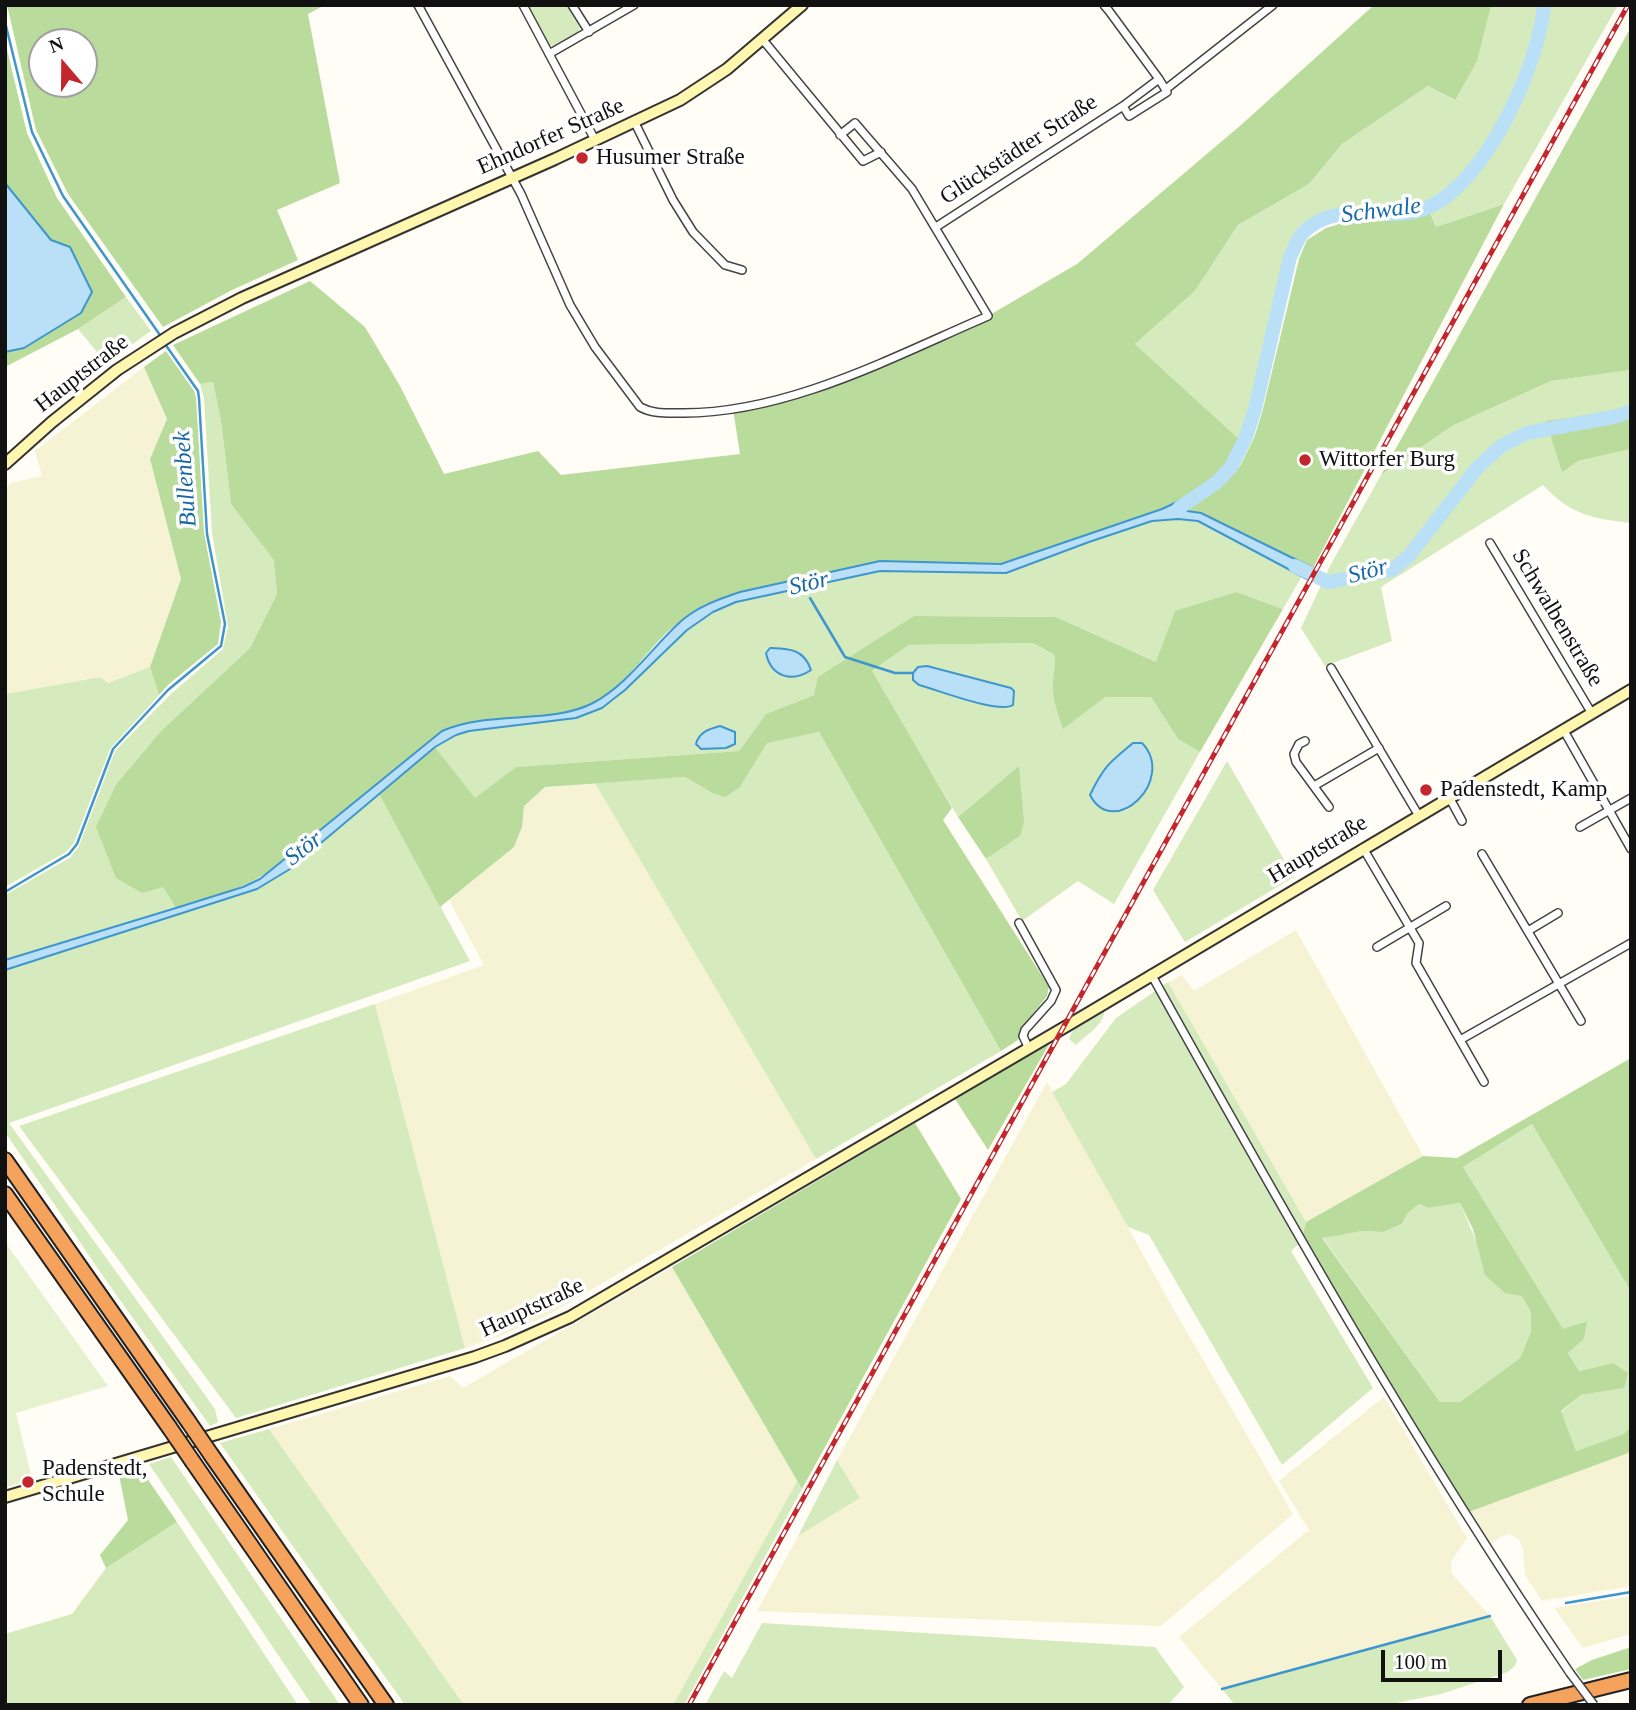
<!DOCTYPE html>
<meta charset="utf-8">
<style>
body{margin:0}
#map{position:relative;width:1636px;height:1710px;overflow:hidden;background:#fffdf5;font-family:"Times New Roman",serif}
canvas{display:block}
.frame{position:absolute;inset:0;border:7px solid #111;pointer-events:none}
.north{position:absolute;left:28px;top:28px;width:70px;height:70px;box-sizing:border-box;background:#fff;border:2px solid #a0a0a0;border-radius:50%;rotate:340deg;font-size:19px;font-weight:700;line-height:28px;text-align:center;color:#111}
.north::after{content:'';display:block;margin:auto;width:24px;height:32px;background:#c4262e;clip-path:polygon(50% 0,100% 100%,50% 72%,0 100%)}
.scale{position:absolute;left:1381px;top:1650px;width:121px;height:32px;box-sizing:border-box;border:4px solid #111;border-top:0;padding-left:9px;font-size:21px;line-height:24px;white-space:nowrap;color:#111;-webkit-text-stroke:5px #fff;paint-order:stroke}
</style>
<div id="map">
<canvas width="1636" height="1710"></canvas>
<div class="frame"></div>
<div class="north">N</div>
<div class="scale">100 m</div>
</div>
<script>
const g = document.querySelector('canvas').getContext('2d');
g.lineJoin = 'round';
function paint(path, color) { g.fillStyle = color; g.fill(path, 'evenodd'); }
function trace(path, color, width, dash) { g.strokeStyle = color; g.lineWidth = width; g.lineCap = dash ? 'butt' : 'round'; g.setLineDash(dash || []); g.stroke(path); }
function label(font, color, halo, rows, align = 'center') {
  g.font = font + ' "Times New Roman",serif'; g.lineWidth = 7; g.setLineDash([]); g.textBaseline = 'middle'; g.strokeStyle = halo; g.fillStyle = color; for (const [text, x, y, turn = 0] of rows) {
    g.save(); g.translate(x, y); g.rotate((+turn || 0) * Math.PI / 180); g.textAlign = isNaN(turn) ? turn : align; if (halo) g.strokeText(text, 0, 0); g.fillText(text, 0, 0); g.restore();
  }
}
paint(new Path2D(`
 M144 367 167 420 150 459 181 579 150 667 107 683 100 677 5 694V489L11 483 42 476 35 451Z
 M595 782 816 1159 546 1316 500 1336 465 1348 375 1004 484 965 449 900 514 847 522 827 524 806 527 801 545 787Z
 M1296 930 1423 1156 1306 1222 1168 982 1182 975 1194 991Z
 M1047 1082 1174 1310 1293 1514 1161 1626 757 1611 798 1536 860 1498 837 1460Z
 M672 1267 797 1481 673 1705H464L269 1429 450 1376 463 1388Z
 M1384 1397 1467 1538 1451 1562 1452 1574 1490 1616 1222 1689 1179 1637 1309 1530 1279 1481Z
 M1631 1452V1586L1542 1601 1525 1575 1523 1549 1519 1539 1509 1534 1499 1538 1487 1547 1466 1513Z
 M1631 1596V1634L1583 1648 1554 1608Z`), '#f6f3d4');
paint(new Path2D(`
 M528 5H566L580 28 578 33 555 46 549 45Z
 M1491 5H1618L1504 204 1436 227 1428 207 1391 215 1357 211 1322 219 1301 235 1290 257 1255 408 1246 437 1239 439 1135 344 1195 291 1238 225 1309 184 1342 144 1428 86 1454 100Z
 M126 297 151 331 106 363 78 329Z
 M1631 370V404L1611 412 1546 422 1578 461 1631 449V523C1591 518 1571 515 1543 485L1381 587 1392 641 1325 666 1301 628 1330 566 1381 475 1452 426 1551 381Z
 M213 382 221 421 231 504 275 560 277 594 250 648 161 731 117 783 163 887 176 908 5 960V895L71 857 79 846 115 751 171 694 223 649 228 626 212 533 204 398 200 384Z
 M1178 519 1198 521 1302 576 1283 609 1237 592 1156 662 1056 617 914 616 814 695 766 714 739 751 516 767 475 799 435 747 456 735 469 731 576 718 594 712 613 701 625 690 687 630 721 608 749 599 874 572 891 570 1006 573 1089 542 1152 521Z
 M1033 643 1054 653 1056 662 1053 683 1056 707 1105 697H1151L1178 739 1200 752 1114 904 1078 881 1022 921 986 859 1020 836 1018 767 958 817 871 672 909 645ZM1149 750 1151 756 1149 787 1127 810H1108L1095 805Z
 M150 667 159 695 110 749 74 843 66 852 5 887V694L100 677 108 683Z
 M819 732 1001 1051 816 1159 595 783 685 777 712 793 740 787 767 742Z
 M1227 761 1294 877 1185 942 1153 890Z
 M379 794 470 961 9 1123 215 1409 218 1422 210 1426 105 1279 5 1132V970L257 889 290 869Z
 M1168 982 1306 1222 1301 1242 1291 1251 1373 1388 1282 1465 1149 1235 1128 1227 1052 1092 1066 1084 1116 1018Z
 M375 1004 465 1348 236 1418 19 1126Z
 M1104 1008C1107 1023 1086 1035 1076 1045L1069 1039 1075 1026Z
 M1532 1124 1631 1292V1426L1625 1434 1576 1451 1561 1412 1581 1395 1623 1388 1613 1363 1579 1371 1568 1353 1584 1339 1586 1321 1563 1330 1463 1167Z
 M1460 1203 1479 1248 1522 1295 1531 1312V1332L1520 1358 1460 1402H1440L1322 1237 1362 1231 1383 1232 1402 1224 1407 1214 1419 1204 1429 1208Z
 M269 1429 464 1705H405L220 1443Z
 M171 1457 340 1705H312L149 1464Z
 M837 1460 860 1498 798 1536Z
 M797 1481 802 1489 684 1705H673Z
 M177 1522 298 1705H5V1634L72 1614 106 1568Z
 M1490 1616 1517 1660 1515 1666 1508 1672 1441 1694 1386 1705H1235L1222 1689Z
 M762 1623 1155 1647 1184 1687 1168 1705H705L724 1671 732 1678Z`), '#d5ebbd');
paint(new Path2D(`
 M7 5H325L308 14 340 183 277 210 298 260 232 290 163 327 68 194 36 130ZM42 42H84V84H42Z
 M1374 5H1491L1477 61 1455 100 1428 86 1342 144 1309 184 1238 225 1195 291 1135 344 1239 439 1230 460 1216 478 1182 500 1163 509 1001 564 880 561 740 592C720 599 700 608 682 620 648 644 629 686 591 704 546 725 489 711 442 731L275 867C246 889 211 897 176 908L163 887 142 893 116 878 96 827 117 783 161 731 250 648 277 594 274 560 231 504 221 421 213 382 200 384 173 345 310 281 365 327 400 386 444 474 538 451 561 475 740 454 733 409 834 381 988 316 1077 264 1241 125Z
 M1631 27V370L1551 381 1452 426 1381 475Z
 M5 41 27 133 57 198 126 297 78 329 5 367V352L24 348 92 292 70 247 51 240 5 183Z
 M1504 204 1313 568 1201 513 1187 511V507L1208 495 1240 466 1254 438 1262 413 1299 259 1307 240 1326 228 1356 219 1391 220 1430 213 1436 227Z
 M166 351 194 391 196 398 204 533 221 622 218 644 169 684 159 695 150 667 181 579 150 459 167 419 144 367Z
 M1631 404V449L1578 461 1562 472 1546 421 1611 412Z
 M1237 592 1283 609 1200 752 1178 739 1151 697H1105L1063 729C1058 714 1052 699 1053 683 1053 672 1057 664 1054 654L1033 643 909 645 872 671 952 808 943 820 1049 987 1047 996 1024 1025 1018 1040 1001 1051 819 732 767 743 740 787 725 797 712 793 685 777 545 787 524 806 522 827 514 847 440 907 379 794 435 747 475 798 516 767 739 751 766 714 814 695 818 677 914 616 1056 617 1156 662 1175 611Z
 M1019 766 1024 822 1020 836 986 859 958 817Z
 M1051 1041 988 1150 955 1099Z
 M1631 1058V1292L1532 1124 1463 1167 1563 1329 1587 1321 1584 1339 1568 1353 1579 1371 1613 1363 1628 1373 1624 1388 1581 1395 1561 1411 1576 1451 1624 1434 1631 1426V1452L1466 1513 1301 1242 1306 1222 1423 1156 1457 1158ZM1460 1203 1473 1229 1485 1275 1505 1293 1522 1296 1531 1312V1332L1520 1358 1460 1402H1440L1322 1238 1362 1231 1383 1232 1402 1224 1407 1214 1419 1204 1429 1208Z
 M915 1123 961 1199 802 1489 672 1267Z
 M138 1465 177 1522 106 1568 100 1555 128 1520 118 1470Z
 M1631 1647V1669L1583 1680 1575 1669 1592 1660Z`), '#b9dc9c');
paint(new Path2D(`
 M5 1242 108 1386 16 1413 32 1479 5 1488Z`), '#e6f2cf');
const water = new Path2D(`
 M5 183 51 240 70 247 92 292 81 313 24 348 5 352Z
 M1190 496 1195 503 1187 507V511L1201 513 1313 568 1307 579 1198 521 1178 519 1152 521 1089 542 1006 573 880 571 736 602 713 612 687 630 625 690 602 708 576 718 469 731 456 735 435 747 290 869 257 889 5 970V960L176 908 243 887 260 879 442 731C490 710 550 725 593 703 627 685 651 649 679 623 696 607 719 599 740 592L880 561 1001 564 1162 509Z
 M770 648C790 649 804 649 811 670 792 683 771 677 766 653Z
 M927 666 1011 688 1014 691 1013 705C999 714 938 690 919 685L913 680V673L918 667Z
 M720 726 735 732V744L726 748 701 749 696 744C699 732 709 729 720 726Z
 M1133 743H1142C1177 779 1114 841 1090 795 1104 766 1109 763 1133 743Z`);
paint(water, '#b9e0f7');
trace(water, '#3f96cf', 2);
trace(new Path2D(`
 M5 22 32 132 63 196 162 338
 M810 598 845 657 895 673H913
 M5 892 69 854 77 844 113 749 168 690 221 646 225 624 207 534 199 398 198 391 165 344
 M1566 1603 1631 1592
 M1222 1689 1490 1616`), '#3f96cf', 2.5);
trace(new Path2D(`
 M1179 508 1216 483 1231 467 1246 437 1255 409 1290 257C1294 250 1297 240 1302 234 1338 196 1387 226 1429 207 1486 182 1539 65 1544 5
 M1295 566 1328 582 1392 570 1408 557 1478 467 1501 446 1527 433 1618 416 1631 411`), '#b9e0f7', 14);
const street = new Path2D(`
 M418 5 521 194 570 305 595 347 640 407C653 414 666 413 681 413 786 414 893 357 988 316L912 189 855 123 840 135
 M523 5 595 140
 M572 5 589 32
 M1104 5 1109 11 1159 79 1167 92 1129 116 1123 106 1159 79
 M763 40 863 161 881 152
 M549 54 634 5
 M1166 89 1273 5
 M635 123 673 200 693 232 725 265 742 270
 M936 227 1123 106
 M1490 543 1591 712
 M1331 668 1419 816
 M1563 729 1631 849
 M1305 741 1299 744 1294 754 1296 762 1329 807
 M1314 786 1379 748
 M1449 797 1462 821
 M1580 827 1631 798
 M1363 848 1419 943 1416 963 1484 1082
 M1482 854 1581 1021
 M1019 923 1056 990 1051 1001 1025 1030 1023 1036 1028 1047
 M1528 931 1558 913
 M1377 947 1446 906
 M1151 974C1283 1211 1417 1448 1570 1673
 M1460 1040 1631 943`);
const secondary = new Path2D(`
 M5 464 52 422 117 370 174 333 242 298 555 159 680 100 727 69 802 5
 M5 1497 475 1357 505 1346 570 1317 1065 1027 1631 690`);
const highway = new Path2D(`
 M5 1160 188 1421
 M5 1194 169 1427
 M212 1456 386 1705
 M193 1462 361 1705
 M1530 1705 1631 1680`);
trace(street, '#444', 10);
trace(secondary, '#333', 14);
trace(highway, '#222', 18);
trace(street, '#fff', 7);
trace(secondary, '#fff6b0', 10);
trace(highway, '#f5a25d', 14);
const rail = new Path2D(`
 M689 1705 1628 5`);
trace(rail, '#c4262e', 5);
trace(rail, '#fff', 2.5, [8]);
const streetBridge = new Path2D(`
 M1570 1673 1594 1705`);
const highwayBridge = new Path2D(`
 M188 1421 212 1456
 M169 1427 193 1462`);
trace(streetBridge, '#444', 10, []);
trace(highwayBridge, '#222', 18, []);
trace(streetBridge, '#fff', 7);
trace(highwayBridge, '#f5a25d', 14);
for (const [x, y, r, color] of [
 [582,158,7,"#c4262e"],
 [1305,460,7,"#c4262e"],
 [1426,790,7,"#c4262e"],
 [28,1482,7,"#c4262e"]
]) { const dot = new Path2D(); dot.arc(x, y, r, 0, 2 * Math.PI); g.fillStyle = color; g.fill(dot); trace(dot, '#fff', 2.5); }
label('23px', '#111', '#fff', [
 ["Ehndorfer Straße",551,137,-24],
 ["Glückstädter Straße",1019,150,-33],
 ["Hauptstraße",82,374,-38],
 ["Schwalbenstraße",1557,618,59],
 ["Hauptstraße",1318,850,-31],
 ["Hauptstraße",532,1308,-25]
]);
label('23px', '#111', '#fff', [
 ["Husumer Straße",596,158],
 ["Wittorfer Burg",1319,460],
 ["Padenstedt, Kamp",1440,790],
 ["Padenstedt,",42,1469],
 ["Schule",42,1495]
], 'left');
label('italic 24px', '#1768a6', '#fff', [
 ["Schwale",1381,211,-7],
 ["Bullenbek",186,479,-94],
 ["Stör",1368,572,-15],
 ["Stör",809,584,-13],
 ["Stör",304,849,-38]
]);
</script>
